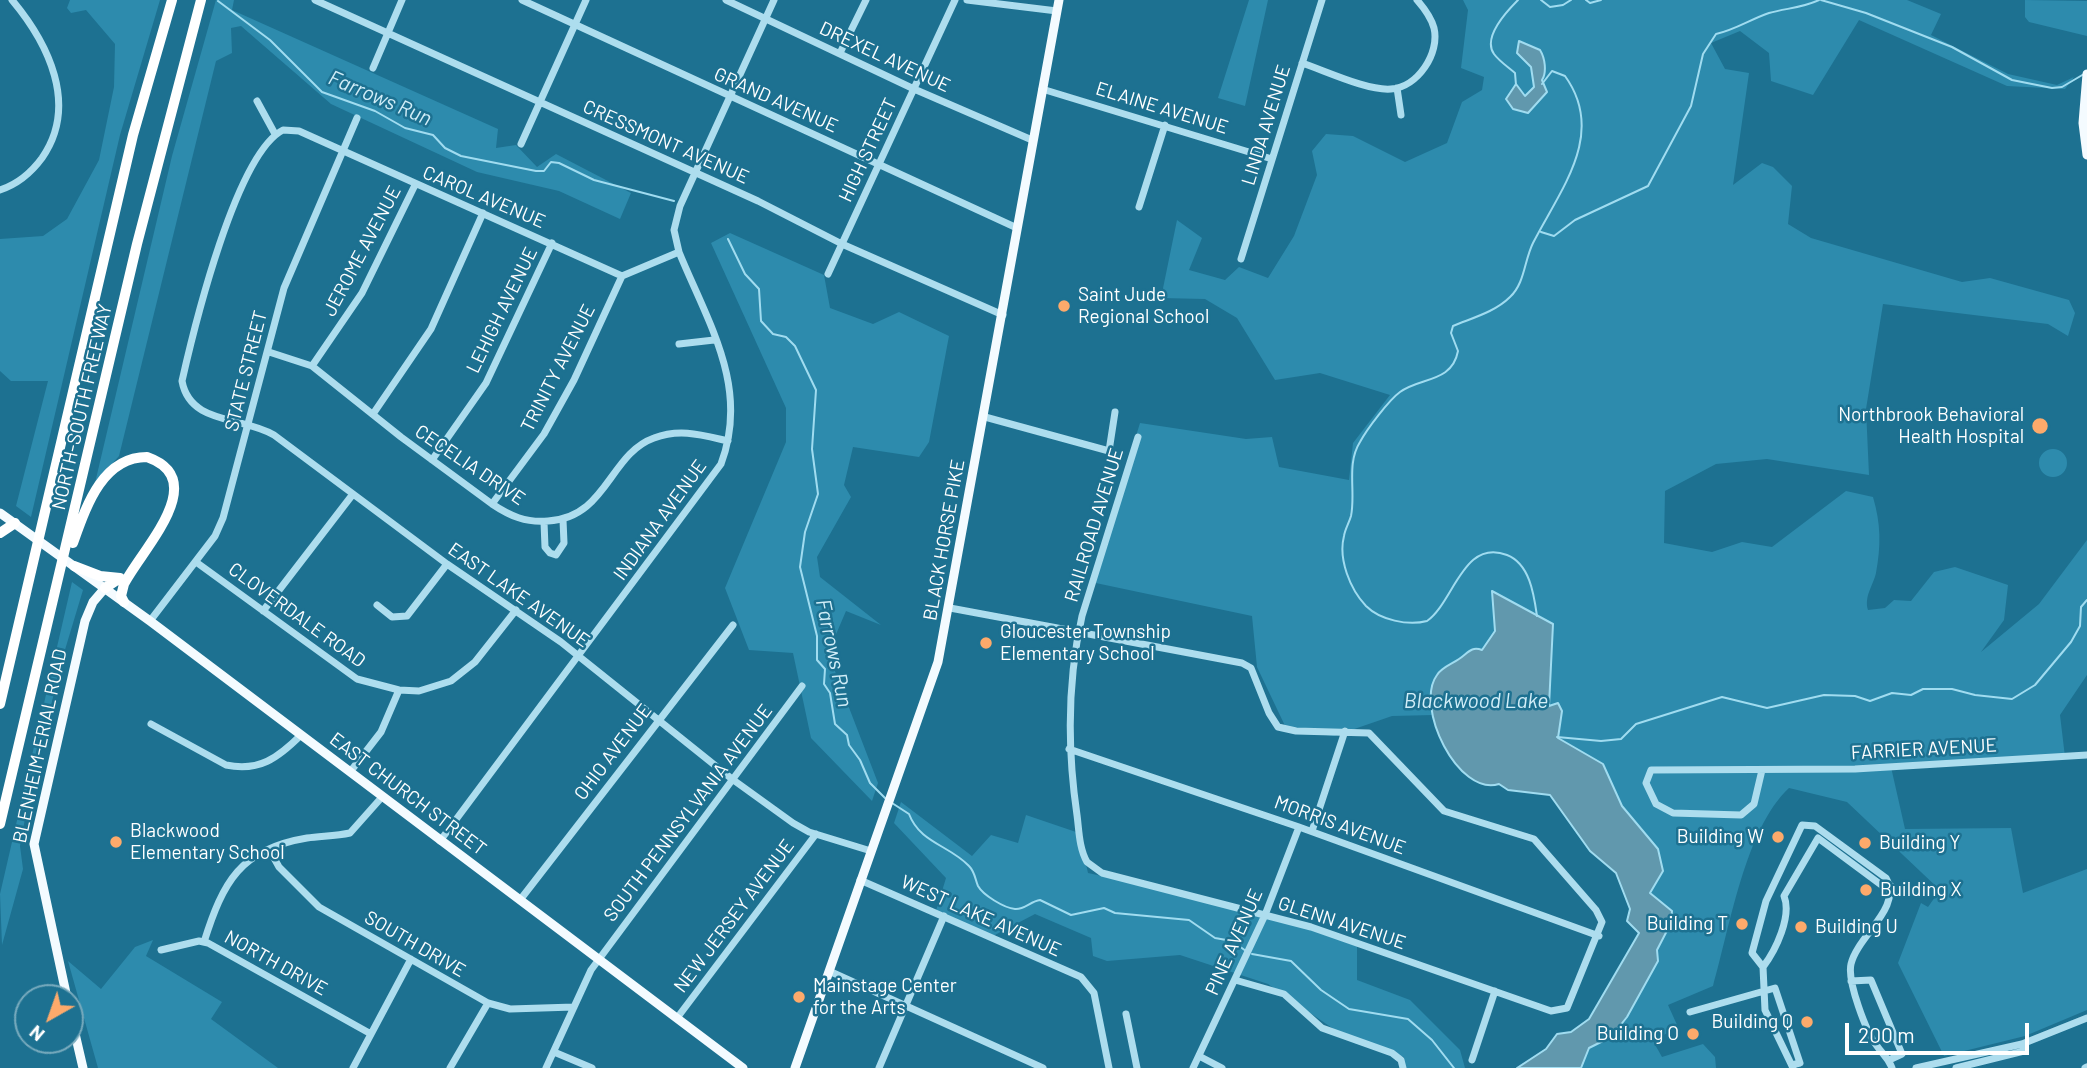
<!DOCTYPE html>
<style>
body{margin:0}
#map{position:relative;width:2087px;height:1068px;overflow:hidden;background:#1d7191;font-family:Barlow,sans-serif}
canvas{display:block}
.north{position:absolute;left:14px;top:984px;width:70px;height:70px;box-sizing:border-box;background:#1d7191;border:2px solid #77aabd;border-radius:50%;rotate:220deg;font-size:19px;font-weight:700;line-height:28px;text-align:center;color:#fff}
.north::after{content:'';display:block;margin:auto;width:24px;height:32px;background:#fdaa6b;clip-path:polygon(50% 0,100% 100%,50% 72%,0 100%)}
.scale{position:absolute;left:1845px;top:1023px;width:184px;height:32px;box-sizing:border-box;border:4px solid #fff;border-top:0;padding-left:9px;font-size:21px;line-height:24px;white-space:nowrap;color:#fff;-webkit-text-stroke:5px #1d7191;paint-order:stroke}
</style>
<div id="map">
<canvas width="2087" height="1068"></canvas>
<div class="north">N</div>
<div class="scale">200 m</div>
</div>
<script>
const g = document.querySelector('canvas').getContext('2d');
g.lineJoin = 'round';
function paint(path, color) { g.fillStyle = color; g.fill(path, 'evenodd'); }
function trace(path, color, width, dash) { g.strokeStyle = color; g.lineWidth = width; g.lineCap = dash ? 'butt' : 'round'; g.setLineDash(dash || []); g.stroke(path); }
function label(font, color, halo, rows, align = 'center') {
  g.font = font + ' Barlow,sans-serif'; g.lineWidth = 5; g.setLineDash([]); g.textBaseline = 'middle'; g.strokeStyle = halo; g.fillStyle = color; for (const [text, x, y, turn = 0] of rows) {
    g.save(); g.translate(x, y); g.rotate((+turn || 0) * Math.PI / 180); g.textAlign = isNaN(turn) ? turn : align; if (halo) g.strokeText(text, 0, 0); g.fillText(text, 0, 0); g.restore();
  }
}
paint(new Path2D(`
 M70 0H160L120 135 31 517 16 506 48 381H11L0 371V239L43 236 67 219 99 160 114 87 115 44 86 10 71 13 67 8Z
 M216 0H234L232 10 498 129 496 148 516 145 537 167 556 154 631 193 620 219 559 191 477 172 331 104 241 26 231 28 232 53 216 61 119 456 95 483 172 156Z
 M1249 0H1268L1245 106 1218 98Z
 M1463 0H1907L1941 14 1931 35 2008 74 2057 85 2074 77 2065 89 2007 86 1859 20 1813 95 1771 81 1769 53 1740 31 1711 43 1725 69 1749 73 1733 185 1762 163 1773 167 1792 186 1788 224 1811 238 1962 282 1990 278 2069 300 2075 313 2068 336 2048 324 1883 304 1866 409 1869 475 1767 459 1716 464 1665 491 1664 543 1712 552 1742 542 1772 547 1846 491 1873 497C1881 524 1881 546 1876 573 1873 586 1864 596 1868 610L1885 608 1894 600 1911 601 1934 572 1955 567 2008 585 2004 620 1981 652 2039 604 2087 540V675L2060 715 2065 757 1891 767 1905 829 2011 828 2023 893 2087 869V1010L2025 1036 1944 1056 1898 963 1921 903 1928 907 1940 890 1847 802 1789 788C1745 829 1730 927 1713 986L1668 1005 1678 1027 1653 1041 1662 1057 1703 1044 1715 1057 1716 1068H1532L1627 1017 1650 893 1663 871 1658 849 1622 805 1603 764 1557 738 1549 707 1495 631 1482 650 1437 674 1433 715 1392 716 1334 736 1287 730 1257 667 1252 616 1091 582 1140 423 1246 439 1272 437 1279 467 1349 480 1353 443 1390 395 1320 373 1275 380 1237 318 1205 299 1161 298 1177 220 1202 238 1189 270 1225 280 1239 267 1268 278 1294 236 1317 175 1312 151 1326 134 1353 136 1405 162 1447 143 1462 102 1482 90 1484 77 1461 68 1468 10Z
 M2025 0 2087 1V36L2029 22 2025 17Z
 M730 233 824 275 830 308 873 324 899 312 949 336 929 442 919 457 853 447 844 485 851 497 817 557 820 577 881 625 846 611 828 653 878 783 872 801 811 738 793 653 749 650 725 588 786 442V408L711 243Z
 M2039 463a14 14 0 1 1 28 0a14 14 0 1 1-28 0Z
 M72 582 83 590 61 663 26 813 20 846 23 869 2 945 0 894Z
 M901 802 972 856 991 835 1018 843 1026 815 1079 833 1088 873 1257 910 1357 946V980L1410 1000 1460 1050 1465 1068H1402L1404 1057 1354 1043 1268 984 1180 955 1107 961 1093 956 1091 938 1035 914 991 937 936 911 946 878 894 823Z
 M153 940 146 956 222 1002 211 1019 278 1068H98L68 961 101 989 135 947Z`), '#2d8bad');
const water = new Path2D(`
 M1519 41 1540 50C1545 58 1547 72 1542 80L1547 92 1528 113 1513 109 1506 99 1516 84 1525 96 1534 87 1531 67 1517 53Z
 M1492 591 1553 624 1549 706 1558 703 1562 711 1558 738 1603 764 1622 806 1658 849 1663 871 1650 893 1672 911 1671 923 1657 950 1658 961 1627 1017 1611 1037 1589 1048 1581 1068H1517L1546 1049 1557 1034 1571 1032 1589 1019 1639 933 1627 921 1630 909 1616 873 1590 851 1550 795 1508 790 1499 784C1458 797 1414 706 1437 675 1442 667 1452 664 1459 659 1468 653 1471 646 1482 650L1495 631Z`);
paint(water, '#6198ad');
trace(water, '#a0dcf0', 2);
trace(new Path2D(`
 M1541 0 1550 7 1563 5 1571 0
 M1586 0 1590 3 1601 0
 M1821 0 1866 13 1952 47 2012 80 2052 88 2062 87 2084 74
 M218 1 270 40 322 92 375 111 405 128 433 135 445 148 461 156 536 171H544L551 162 559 163 594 180 674 201
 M1516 85 1515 73C1508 67 1499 61 1494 54 1482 37 1507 11 1518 0
 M1541 232 1554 236 1575 220 1648 186 1691 106 1703 54 1716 34C1735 30 1751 19 1769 13 1787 8 1802 8 1819 0
 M728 239 745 274 759 289 761 321 773 334 786 337 795 346 816 390 812 449 818 494 805 532 800 567 817 636V660L825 669 824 684 830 693 835 724 847 735 849 745 860 760 870 783 885 798
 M1537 616C1534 595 1530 564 1507 555 1463 538 1454 602 1427 621 1408 626 1380 620 1366 606 1350 589 1338 559 1344 536 1345 529 1349 523 1351 516 1356 492 1346 464 1360 442 1367 429 1389 400 1400 392 1420 377 1452 383 1458 351L1451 333 1453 326C1472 318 1495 312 1510 297 1525 283 1524 261 1533 243 1560 190 1607 134 1565 76L1552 71 1542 84
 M1557 737 1601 741 1621 739 1636 724 1722 697 1767 708 1824 695 1855 696 1870 701 1892 693 1911 695 1923 689H1952L1975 695 2012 699 2035 685 2071 642 2080 626 2081 607 2087 600
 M892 803 909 814C920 843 949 845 969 866 975 872 975 879 978 886 983 895 1004 908 1015 909 1024 910 1031 901 1040 900L1071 915 1104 908 1115 913 1189 920 1215 938 1232 941 1246 951
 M1252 954 1291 961 1321 990 1349 1009 1408 1019 1432 1040 1454 1068`), '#a0dcf0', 2);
trace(new Path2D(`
 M315 0 758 201 842 244 1003 315
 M522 0 1017 228
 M726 0 914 89 1032 140
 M967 0 1057 11
 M840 53 866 0
 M1302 63C1326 71 1368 91 1391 89 1418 87 1440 53 1434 28 1431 17 1424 8 1417 0
 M373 68 402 0
 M1397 88 1401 115
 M1042 89 1272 159
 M257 101 275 134
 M521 144 586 0
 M0 190C18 184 31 173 42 158 79 105 48 43 12 0
 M1139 207 1165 125
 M679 252 622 276 299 131 283 130C236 154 194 328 182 381 190 425 242 416 274 435L447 564 561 642 732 779 793 823 809 832 871 851
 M1241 259 1322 0
 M828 274 955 0
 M679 344 714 340
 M269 352 312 366 401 437 492 504C510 516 526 523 548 521 607 518 609 454 654 438 680 428 702 435 728 441
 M312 366 362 293 415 185
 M373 414 431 329 483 213
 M985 417 1109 451 1115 412
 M432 460 486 383 552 243
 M492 504 544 434 574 380 622 276
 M544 522 545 547 550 553 556 555 564 543 563 520
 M196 562 357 679 399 690 419 691 451 681 475 662 516 610
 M377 605 392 617 407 616 447 564
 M950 608 1052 627 1078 632 1242 663 1251 668 1269 713 1278 727 1296 731 1369 733 1444 811 1534 839 1596 910 1602 922 1567 1008 1551 1011 1311 927 1102 873 1087 862C1079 848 1079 830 1077 815 1067 747 1067 683 1082 616L1138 437
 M263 611 353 494
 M150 621 215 536 223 518 284 288 357 118
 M151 724 226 765C259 772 278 758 301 735
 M1069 749 1299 827 1599 936
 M1762 770 1754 804 1741 815 1673 813 1656 804 1646 783 1651 770 1855 769 2087 755
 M350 772 381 732 399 690
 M1312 831 1345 731
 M440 841 721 464C750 387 708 323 679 252L674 230 680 206 774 0
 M269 849 279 867 319 907 488 1003 510 1009 574 1007
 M860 880 1081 977 1094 993 1109 1068
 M520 900 733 625
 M204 942C223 882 240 849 307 838 321 836 336 836 350 833L382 797
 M161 950 199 941 208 943 371 1034
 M1763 967C1776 950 1792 916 1784 896L1818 838 1884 887 1891 886
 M829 971 1043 1068
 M1235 980 1284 994 1322 1028 1392 1053 1401 1060 1403 1068
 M1851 981 1871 980 1902 1054 1889 1060
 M1690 1012 1775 988 1800 1063 1792 1065
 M1126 1014 1137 1068
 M677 1018 816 834
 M554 1052 592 1068
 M1199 1056 1222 1068
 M1472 1060 1495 991
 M353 1068 411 959
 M450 1068 488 1003
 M546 1068 591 970 802 686
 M879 1068 944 916
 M1193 1068 1265 915 1299 827
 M1793 1068 1765 1010 1763 967 1752 953 1766 901 1802 825 1815 826 1886 878C1903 908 1858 935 1851 964 1847 981 1866 1032 1877 1046 1883 1055 1888 1057 1892 1068
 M1916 1068 2022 1044 2087 1018
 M1956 1068 2024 1051 2022 1044
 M2085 1068 2087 1067`), '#adddee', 7);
trace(new Path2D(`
 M2087 74 2083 123 2087 155
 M0 513 150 621 743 1068
 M67 998 34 844 85 621 93 602 105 588
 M70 1012 83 1068
 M795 1068 938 662 1059 0`), '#f4fbff', 9);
trace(new Path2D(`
 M0 533 15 523
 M73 543C86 507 102 457 147 457 212 480 142 549 124 584L121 596 124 602
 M74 566 100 576 120 578
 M105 588 120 578
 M0 704 133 135 172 0
 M0 824 137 244 201 0`), '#fff', 10);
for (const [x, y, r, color] of [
 [1064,306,7,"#fdaa6b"],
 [2040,426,9,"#fdaa6b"],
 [986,643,7,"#fdaa6b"],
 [1778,837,7,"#fdaa6b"],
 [116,842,7,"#fdaa6b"],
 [1865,843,7,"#fdaa6b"],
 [1866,890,7,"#fdaa6b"],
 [1742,924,7,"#fdaa6b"],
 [1801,927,7,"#fdaa6b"],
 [799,997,7,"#fdaa6b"],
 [1807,1022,7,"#fdaa6b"],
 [1693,1034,7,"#fdaa6b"]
]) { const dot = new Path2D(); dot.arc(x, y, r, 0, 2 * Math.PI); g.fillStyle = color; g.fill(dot); trace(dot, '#1d7191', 2.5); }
label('19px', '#fff', '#1d7191', [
 ["DREXEL AVENUE",885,57,25],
 ["GRAND AVENUE",776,100,24],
 ["ELAINE AVENUE",1162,108,17],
 ["LINDA AVENUE",1266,125,-73],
 ["CRESSMONT AVENUE",666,142,24],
 ["HIGH STREET",868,150,-65],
 ["CAROL AVENUE",484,197,23],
 ["JEROME AVENUE",362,251,-62],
 ["LEHIGH AVENUE",502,310,-64],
 ["TRINITY AVENUE",558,368,-63],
 ["STATE STREET",246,371,-76],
 ["NORTH-SOUTH FREEWAY",82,407,-77],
 ["CECELIA DRIVE",470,465,34],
 ["INDIANA AVENUE",660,520,-54],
 ["RAILROAD AVENUE",1094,525,-73],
 ["BLACK HORSE PIKE",944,540,-80],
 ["EAST LAKE AVENUE",519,595,35],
 ["CLOVERDALE ROAD",297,615,36],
 ["BLENHEIM-ERIAL ROAD",40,746,-78],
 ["FARRIER AVENUE",1924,749,-3],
 ["OHIO AVENUE",613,752,-53],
 ["EAST CHURCH STREET",408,794,37],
 ["SOUTH PENNSYLVANIA AVENUE",688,813,-53],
 ["MORRIS AVENUE",1340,825,20],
 ["NEW JERSEY AVENUE",734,916,-53],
 ["WEST LAKE AVENUE",981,916,24],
 ["GLENN AVENUE",1342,923,18],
 ["PINE AVENUE",1234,942,-66],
 ["SOUTH DRIVE",415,944,30],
 ["NORTH DRIVE",276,963,29]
]);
label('19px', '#fff', '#1d7191', [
 ["Saint Jude",1078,295],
 ["Regional School",1078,317],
 ["Northbrook Behavioral",2024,415,"right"],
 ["Health Hospital",2024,437,"right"],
 ["Gloucester Township",1000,632],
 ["Elementary School",1000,654],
 ["Blackwood",130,831],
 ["Elementary School",130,853],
 ["Building W",1764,837,"right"],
 ["Building Y",1879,843],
 ["Building X",1880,890],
 ["Building T",1728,924,"right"],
 ["Building U",1815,927],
 ["Mainstage Center",813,986],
 ["for the Arts",813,1008],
 ["Building Q",1793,1022,"right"],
 ["Building O",1679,1034,"right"]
], 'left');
label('italic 21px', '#d2eef8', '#1d7191', [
 ["Farrows Run",380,98,23],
 ["Farrows Run",834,653,78],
 ["Blackwood Lake",1476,701]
]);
</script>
